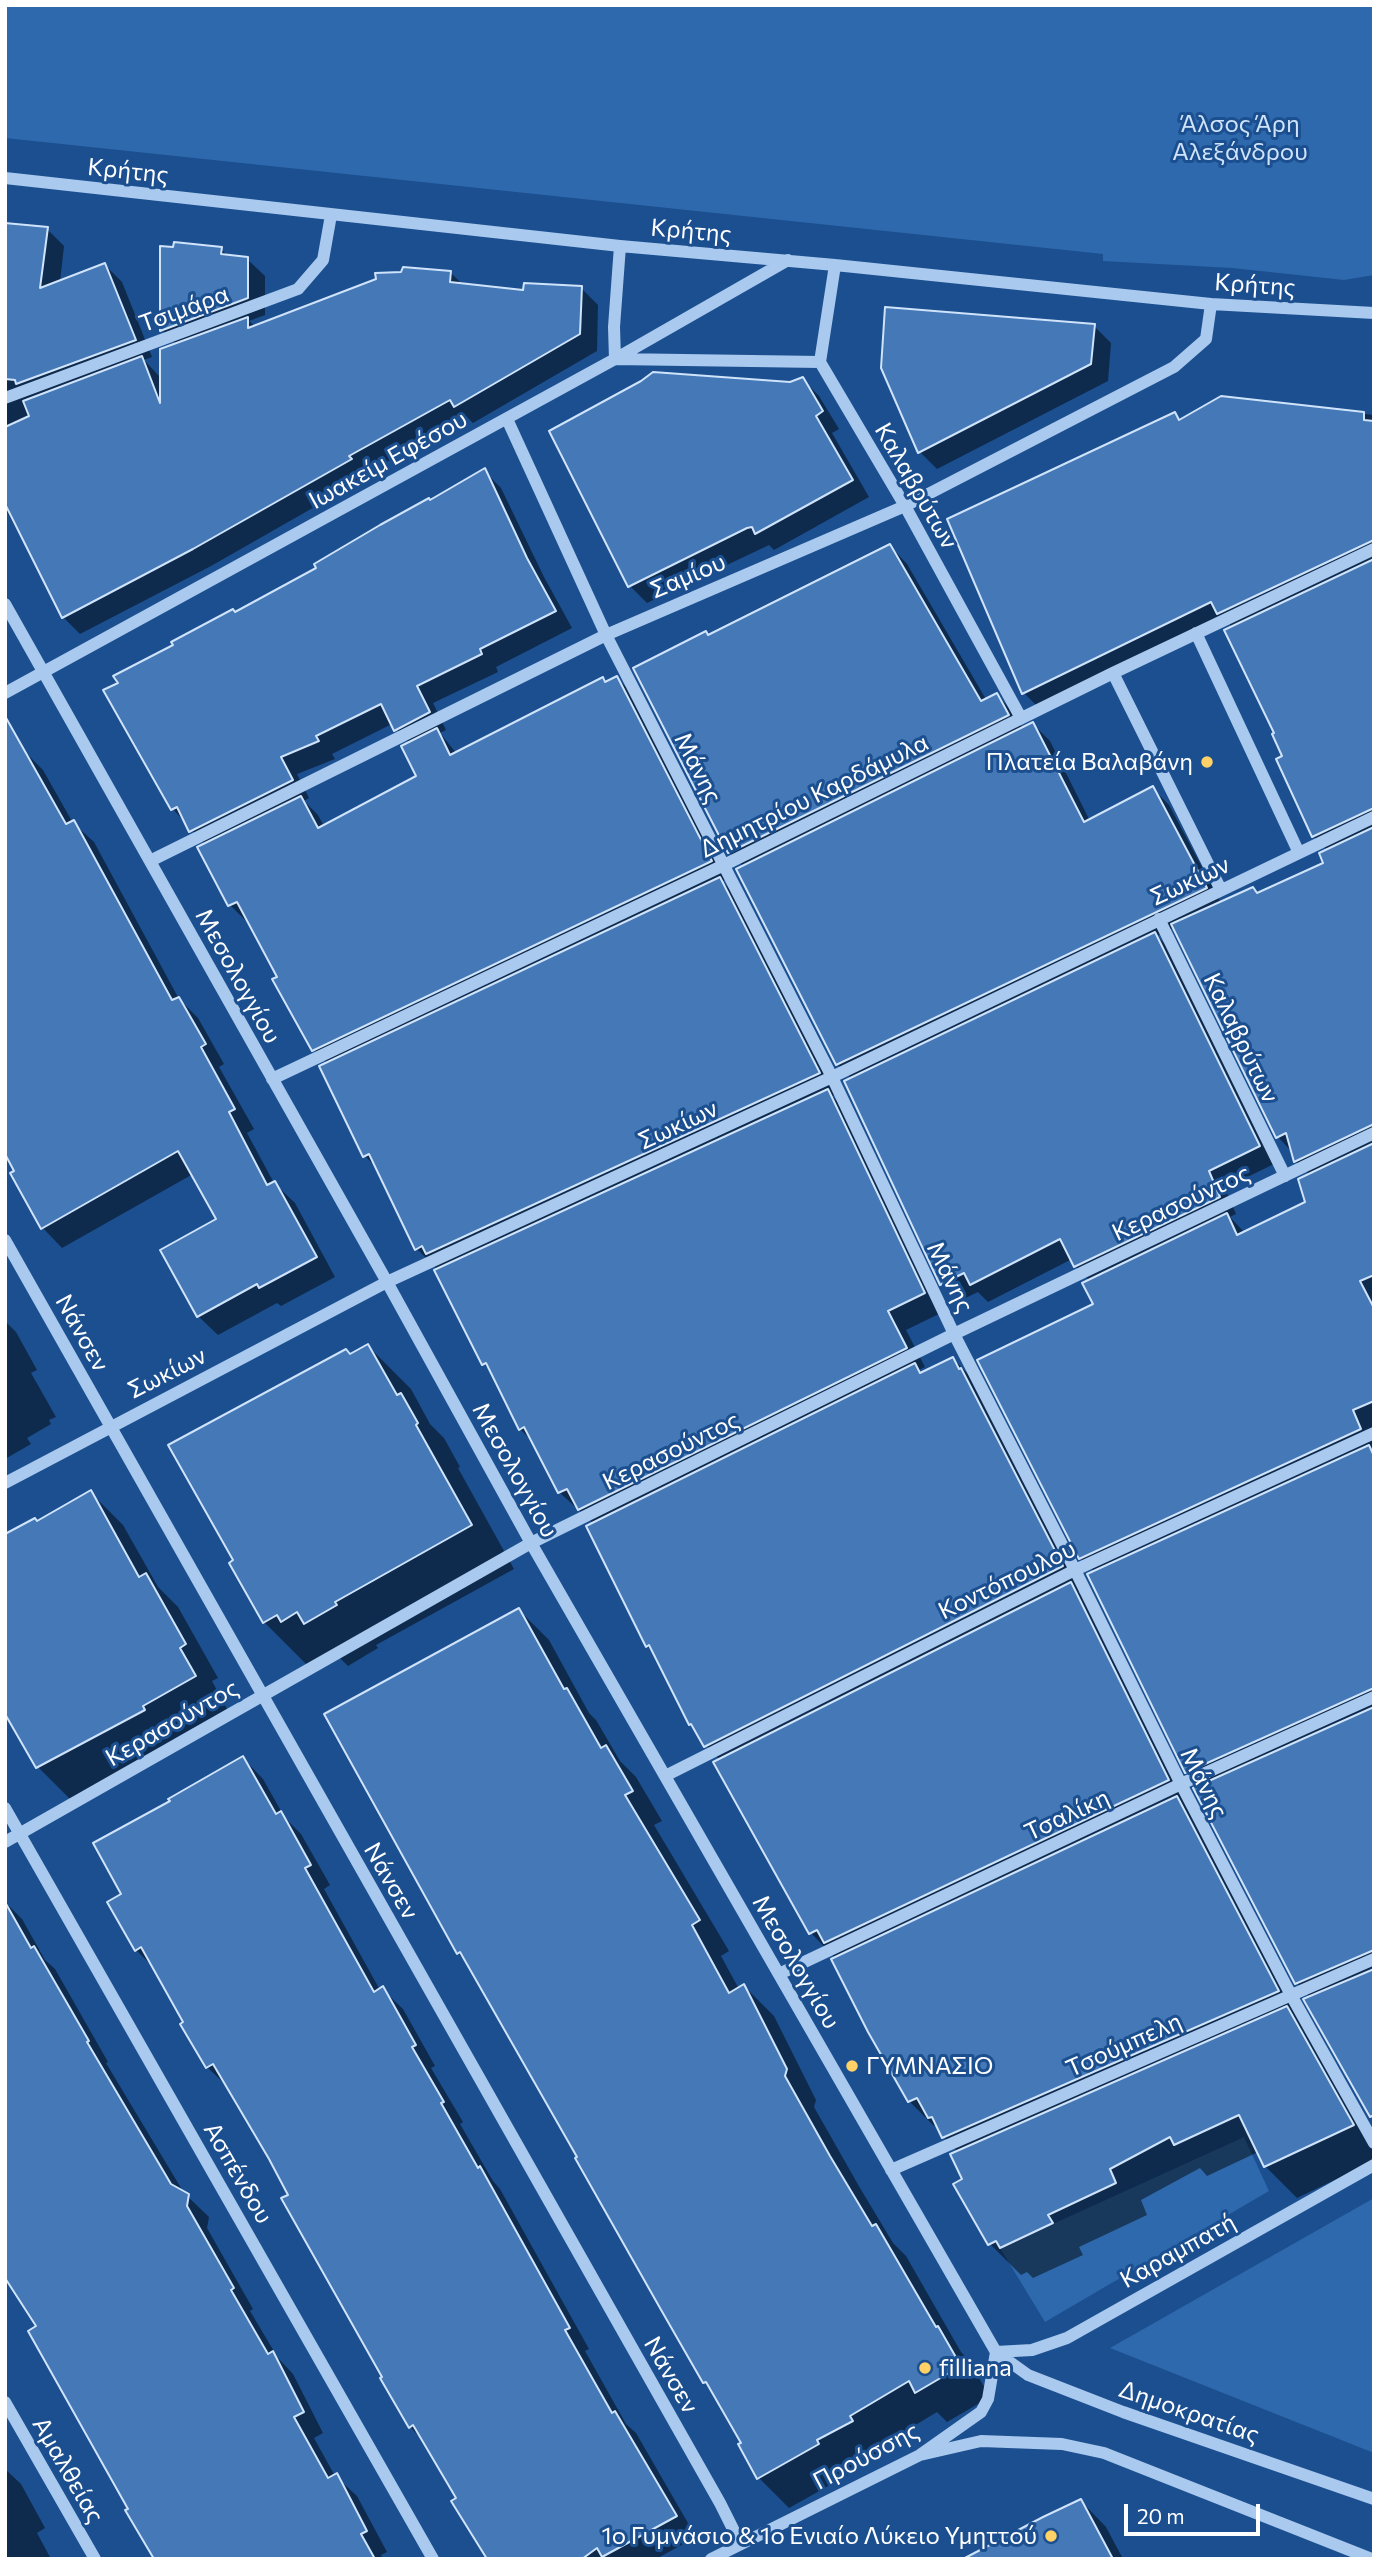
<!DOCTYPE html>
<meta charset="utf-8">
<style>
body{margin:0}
#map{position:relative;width:1379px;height:2564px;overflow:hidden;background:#1b4f8f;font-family:Commissioner,sans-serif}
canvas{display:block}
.frame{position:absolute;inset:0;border:7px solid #fff;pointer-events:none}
.scale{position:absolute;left:1124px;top:2504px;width:136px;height:32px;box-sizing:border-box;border:4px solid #fff;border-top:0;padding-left:9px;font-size:21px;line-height:24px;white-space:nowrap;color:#fff;-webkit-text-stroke:5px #1b4f8f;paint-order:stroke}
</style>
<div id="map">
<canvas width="1379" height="2564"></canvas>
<div class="frame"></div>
<div class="scale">20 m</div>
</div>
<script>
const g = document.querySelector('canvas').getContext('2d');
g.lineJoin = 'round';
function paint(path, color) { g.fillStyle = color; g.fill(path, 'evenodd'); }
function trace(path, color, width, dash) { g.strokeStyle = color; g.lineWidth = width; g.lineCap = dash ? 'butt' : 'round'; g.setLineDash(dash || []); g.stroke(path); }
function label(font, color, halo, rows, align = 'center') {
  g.font = font + ' Commissioner,sans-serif'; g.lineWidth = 6; g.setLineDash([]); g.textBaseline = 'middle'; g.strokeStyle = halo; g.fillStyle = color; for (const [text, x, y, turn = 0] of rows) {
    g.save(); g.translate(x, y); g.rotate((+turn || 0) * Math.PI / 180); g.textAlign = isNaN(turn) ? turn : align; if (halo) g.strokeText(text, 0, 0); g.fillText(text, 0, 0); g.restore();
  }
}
paint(new Path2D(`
 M5 5H1374V275L1344 280 1232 268 1103 261V254L5 138Z
 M1244 2137 1269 2191 1045 2322 1000 2248Z
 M1374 2198V2453L1110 2348Z`), '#2e69ad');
paint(new Path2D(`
 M5 225 47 229 64 246 60 282 105 265 122 282 152 357 144 360 159 376 162 384 177 345 162 330 221 249 229 257 247 259 265 276V315L249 321 256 327 451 273 463 285 524 292 581 288 598 305 597 351 473 423 467 417 365 474 367 477 211 566 80 634 63 617 29 546 20 536 5 508Z
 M1094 326 1111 343 1108 381 937 469 920 452 883 367Z
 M802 379 819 396 839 429 832 433 869 497 774 550 769 545 647 603 630 586 791 383Z
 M1222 398 1374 415V2118L1311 1998 1297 1983 1201 1786 1187 1772 1095 1572 1080 1558 1095 1305 1090 1281 1075 1266 1072 1259 988 1302 978 1292 959 1301 942 1284 852 1079 837 1064 738 870 744 867 729 852 709 637 890 546 907 564 987 701 997 695 1014 713 1023 729 1033 724 1050 741 1090 821 1152 788 1169 805 1221 903 1253 889 1258 894 1326 864 1328 851 1313 836 1276 734 1233 628 1227 621 1042 711 1024 693 1174 414 1181 421ZM1175 927 1278 1137 1293 1153 1295 1161 1310 1175 1307 1203 1245 1233 1230 1217 1236 1214 1225 1188 1276 1163 1172 951 1157 936Z
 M484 471 501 488 544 577 572 628 496 667 498 672 433 703 446 730 440 733 457 754 602 679 606 683 617 678 634 695 728 879 722 881 739 899 838 1093 832 1096 846 1110 943 1312 906 1330 925 1367 919 1370 923 1374 953 1359 975 1381 1084 1589 1078 1592 1095 1608 1302 2016 1297 2018 1319 2040 1374 2138V2161L1297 2198 1265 2166 1258 2152 1207 2176 1200 2168 1141 2200 1147 2215 1079 2247 1083 2255 1033 2278 1027 2272 1021 2275 990 2244 965 2180 958 2152 944 2137 937 2124 934 2126 909 2101 836 1959 811 1933 720 1760 706 1745 690 1724 655 1653 647 1646 594 1524 559 1492 534 1443 520 1429 493 1373 484 1364 438 1270 417 1249 378 1169 365 1156 328 1064 313 1049 279 977 249 921 247 922 230 905 205 845 173 809 235 614ZM392 724 410 744 418 777 324 826 318 815 304 801 309 798 297 774 335 759 332 754Z
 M23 750 43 770 73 823 94 842 179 999 198 1018 224 1064 219 1067 254 1129 247 1133 274 1183 295 1203 335 1277 281 1306 277 1303 218 1335 198 1316 218 1220 193 1174 62 1248 43 1228 12 1174 17 1172Z
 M5 1321 16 1332 37 1370 31 1373 56 1417 49 1420 51 1424 27 1438 31 1444 5 1459Z
 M368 1346 411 1389 430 1424 444 1438 460 1467 458 1468 514 1569 376 1645 378 1648 348 1666 338 1656 307 1665 264 1622 351 1356Z
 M91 1493 123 1525 158 1587 178 1607 218 1678 212 1681 227 1709 174 1739 177 1743 70 1799 38 1767 37 1523Z
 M519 1610 549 1640 589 1713 596 1720 620 1761 636 1777 662 1821 654 1825 729 1951 721 1956 739 1989 744 1986 774 2016 816 2100 814 2107 860 2188 893 2243 906 2256 961 2352 968 2359 990 2397 947 2422 937 2412 879 2447 881 2451 845 2471 848 2475 789 2508 759 2478 743 2443 713 2391 704 2382 469 1964 458 1953Z
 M243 1758 263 1779 285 1818 301 1834 330 1885 324 1889 380 1990 382 1989 403 2009 435 2066 431 2068 463 2122 460 2124 493 2181 500 2189 589 2349 585 2351 626 2424 636 2433 696 2537 656 2559H489L425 2442 410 2427 290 2195 228 2087 207 2067 154 1968 136 1950 123 1895 172 1802Z
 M5 1902 22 1919 45 1960 55 1969 108 2062 106 2063 184 2193 209 2217 207 2228 253 2309 250 2311 278 2358 293 2374 323 2433 314 2438 335 2476 357 2496 387 2552 381 2555 383 2559H154L38 2327 5 2275Z
 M5 2469 21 2484 45 2528 37 2533 51 2559H5Z
 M1081 2501 1106 2527 1123 2559H966Z`), '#0007');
const building = new Path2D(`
 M5 223 48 227 40 288 105 263 136 340 16 384 15 380 5 379Z
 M174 242 222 247 221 254 248 257V298L160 331V246L173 247Z
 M403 267 451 271 450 282 523 290 524 283 582 286 580 334 454 407 450 400 349 456 352 459 193 549 62 618 5 504V427L29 416 23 401 142 356 160 403V349L248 317V328L376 279 375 273 401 272Z
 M885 307 1095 324 1091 364 918 453 881 368Z
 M653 372 790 382 803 377 823 411 816 416 853 480 755 534 752 527 747 528 628 587 549 431 641 381Z
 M1221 396 1364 412V420L1374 421V540L1217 614 1211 602 1022 694 947 519 1175 412 1179 420Z
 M485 468 527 558 556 611 480 649 482 654 417 686 430 712 394 731 381 704 316 736 319 741 281 757 293 780 189 832 177 807 171 810 103 690 118 683 113 676 173 645 171 642 233 609 235 612 316 568 314 564 380 525 429 498 430 500Z
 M890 544 981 701 997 693 1009 715 728 853 633 668 706 631 708 635Z
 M1374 559V808L1312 837 1276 759 1282 756 1272 734 1274 733 1224 630Z
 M617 676 712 861 312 1051 272 979 277 977 237 902 228 906 197 847 301 796 318 828 416 776 401 746 437 728 450 755 603 677 605 682Z
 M5 716 66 824 74 820 172 1000 179 997 206 1044 201 1047 235 1109 229 1112 267 1185 275 1181 317 1257 259 1288 257 1284 197 1317 160 1250 216 1219 178 1151 41 1229 10 1173 14 1171 5 1154Z
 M1033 722 1084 822 1153 786 1207 888 836 1065 736 869Z
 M1374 827V1124L1294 1162 1286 1133 1276 1138 1171 924 1253 887 1257 893 1323 863 1319 853Z
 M720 877 820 1073 426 1254 422 1246 415 1250 369 1154 363 1157 319 1066Z
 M1155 932 1260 1146 1209 1171 1220 1197 1074 1267 1060 1239 970 1285 964 1273 940 1285 844 1081Z
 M828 1089 925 1293 888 1311 907 1348 578 1510 567 1489 558 1493 524 1427 519 1430 486 1363 482 1365 434 1270Z
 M1374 1143V1275L1360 1281 1374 1308V1401L1353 1410 1361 1429 1079 1559 977 1360 1093 1304 1082 1283 1227 1213 1237 1235 1305 1202 1298 1179Z
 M368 1344 397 1395 401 1393 418 1423 416 1425 472 1525 335 1602 337 1605 304 1624 297 1612 281 1622 277 1615 263 1623 229 1563 233 1560 168 1445 346 1349 350 1354Z
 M953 1357 959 1369 961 1368 1063 1566 704 1747 691 1724 689 1725 649 1645 646 1647 586 1526 915 1363 920 1373Z
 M1369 1445 1374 1456V1688L1185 1773 1087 1574Z
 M91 1490 139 1577 146 1573 186 1644 180 1648 196 1676 143 1706 145 1710 36 1768 5 1714V1534L35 1518 37 1521Z
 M1071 1582 1169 1780 824 1943 817 1930 809 1934 713 1762Z
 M519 1608 564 1689 567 1688 601 1748 606 1745 633 1791 625 1795 700 1920 692 1925 729 1993 744 1984 787 2069 785 2076 830 2156 872 2226 876 2224 936 2327 938 2326 961 2366 915 2393 909 2381 850 2416 853 2421 817 2440 819 2444 757 2479 738 2444 741 2443 706 2382 703 2383 660 2308 575 2158 577 2157 460 1952 457 1954 324 1714Z
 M1374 1707V1950L1295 1984 1193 1788Z
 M243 1756 276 1814 281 1811 311 1865 305 1868 374 1992 383 1986 416 2045 412 2047 444 2102 441 2103 478 2168 480 2166 570 2328 565 2330 612 2413 615 2411 677 2516 602 2557 597 2548 582 2559H487L451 2501 456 2498 413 2425 409 2428 380 2378 382 2377 281 2198 288 2195 269 2159 213 2064 206 2068 180 2024 183 2022 141 1947 135 1951 107 1902 121 1894 93 1843 170 1801 168 1799Z
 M1177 1796 1279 1991 942 2138 932 2117 928 2118 917 2098 908 2102 868 2032 831 1959Z
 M5 1902 31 1948 34 1946 89 2041 87 2042 171 2184 189 2194 187 2206 234 2288 231 2290 268 2354 273 2351 304 2412 294 2417 328 2478 337 2473 367 2531 361 2534 375 2559H154L125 2510 128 2509 28 2331 36 2326 5 2278Z
 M1374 1969V2115L1370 2117 1303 1999Z
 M1287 2006 1354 2125 1264 2167 1239 2115 1174 2145 1170 2137 1110 2169 1116 2183 1048 2215 1053 2223 1000 2248 996 2241 988 2245 953 2184 962 2179 950 2154Z
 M1081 2499 1113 2559H963L1043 2517Z`);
paint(building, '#4478b7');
trace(building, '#cfe3fa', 2);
trace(new Path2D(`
 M5 178 620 246 835 265 1211 304 1374 313
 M620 246 614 327 615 359 820 362
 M835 265 820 362 905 506 1021 718
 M5 398 298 289 323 260 331 215
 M507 419 606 635 832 1077 954 1334 1075 1570 1181 1784 1291 1995 1374 2143
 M5 604 387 1282 531 1543 996 2352 1028 2375 1123 2412 1374 2499
 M1196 633 1299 853
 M1113 673 1221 890
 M5 693 615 359 788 260
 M150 861 606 635 905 506 1174 367 1206 339 1211 304
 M1159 919 1285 1176
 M272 1079 724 865 1113 673 1374 549
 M5 1240 720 2503 740 2543
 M5 1483 387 1282 832 1077 1374 817
 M665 1776 1075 1570 1374 1433
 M5 1808 433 2559
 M5 1842 531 1543 954 1334 1374 1133
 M779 1974 1181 1784 1374 1697
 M891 2170 1374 1959
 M996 2352 1032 2350 1067 2338 1374 2165
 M5 2402 95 2559
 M920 2455 981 2441 1062 2444 1104 2453 1372 2559
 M711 2559 920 2455 981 2412 988 2399 996 2352`), '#a9c9ee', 12);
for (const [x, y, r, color] of [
 [1207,762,7,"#ffd166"],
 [852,2066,7,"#ffd166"],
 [925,2368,7,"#ffd166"],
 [1051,2536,7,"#ffd166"]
]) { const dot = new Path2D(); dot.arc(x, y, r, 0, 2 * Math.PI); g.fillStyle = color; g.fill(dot); trace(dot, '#1b4f8f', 2.5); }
label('24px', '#cfe3fa', '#1b4f8f', [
 ["Άλσος Άρη",1240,124],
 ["Αλεξάνδρου",1240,152]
]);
label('24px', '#fff', '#1b4f8f', [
 ["Κρήτης",128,171,6],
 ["Κρήτης",691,231,5],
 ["Κρήτης",1255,285,4],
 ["Τσιμάρα",184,309,-20],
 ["Ιωακείμ Εφέσου",388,460,-29],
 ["Καλαβρύτων",916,486,60],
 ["Σαμίου",688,576,-23],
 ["Μάνης",698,768,63],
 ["Δημητρίου Καρδάμυλα",814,796,-26],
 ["Σωκίων",1190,881,-25],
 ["Μεσολογγίου",238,976,61],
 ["Καλαβρύτων",1241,1038,64],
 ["Σωκίων",678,1125,-25],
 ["Κερασούντος",1181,1203,-25],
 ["Μάνης",950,1277,64],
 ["Νάνσεν",82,1333,61],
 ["Σωκίων",167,1373,-27],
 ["Κερασούντος",671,1451,-26],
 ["Μεσολογγίου",515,1470,61],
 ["Κοντόπουλου",1007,1580,-26],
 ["Κερασούντος",172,1723,-30],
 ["Μάνης",1204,1783,63],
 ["Τσαλίκη",1067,1815,-25],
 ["Νάνσεν",391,1881,60],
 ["Μεσολογγίου",796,1962,60],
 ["Τσούμπελη",1124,2045,-24],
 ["Ασπένδου",238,2173,60],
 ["Καραμπατή",1178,2251,-29],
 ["Νάνσεν",671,2375,60],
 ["Δημοκρατίας",1189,2412,19],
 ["Προύσσης",866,2456,-28],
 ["Αμαλθείας",68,2470,60]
]);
label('24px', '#fff', '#1b4f8f', [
 ["Πλατεία Βαλαβάνη",1193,762],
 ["ΓΥΜΝΑΣΙΟ",866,2066,"left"],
 ["filliana",939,2368,"left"],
 ["1ο Γυμνάσιο & 1ο Ενιαίο Λύκειο Υμηττού",1037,2536]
], 'right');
</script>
